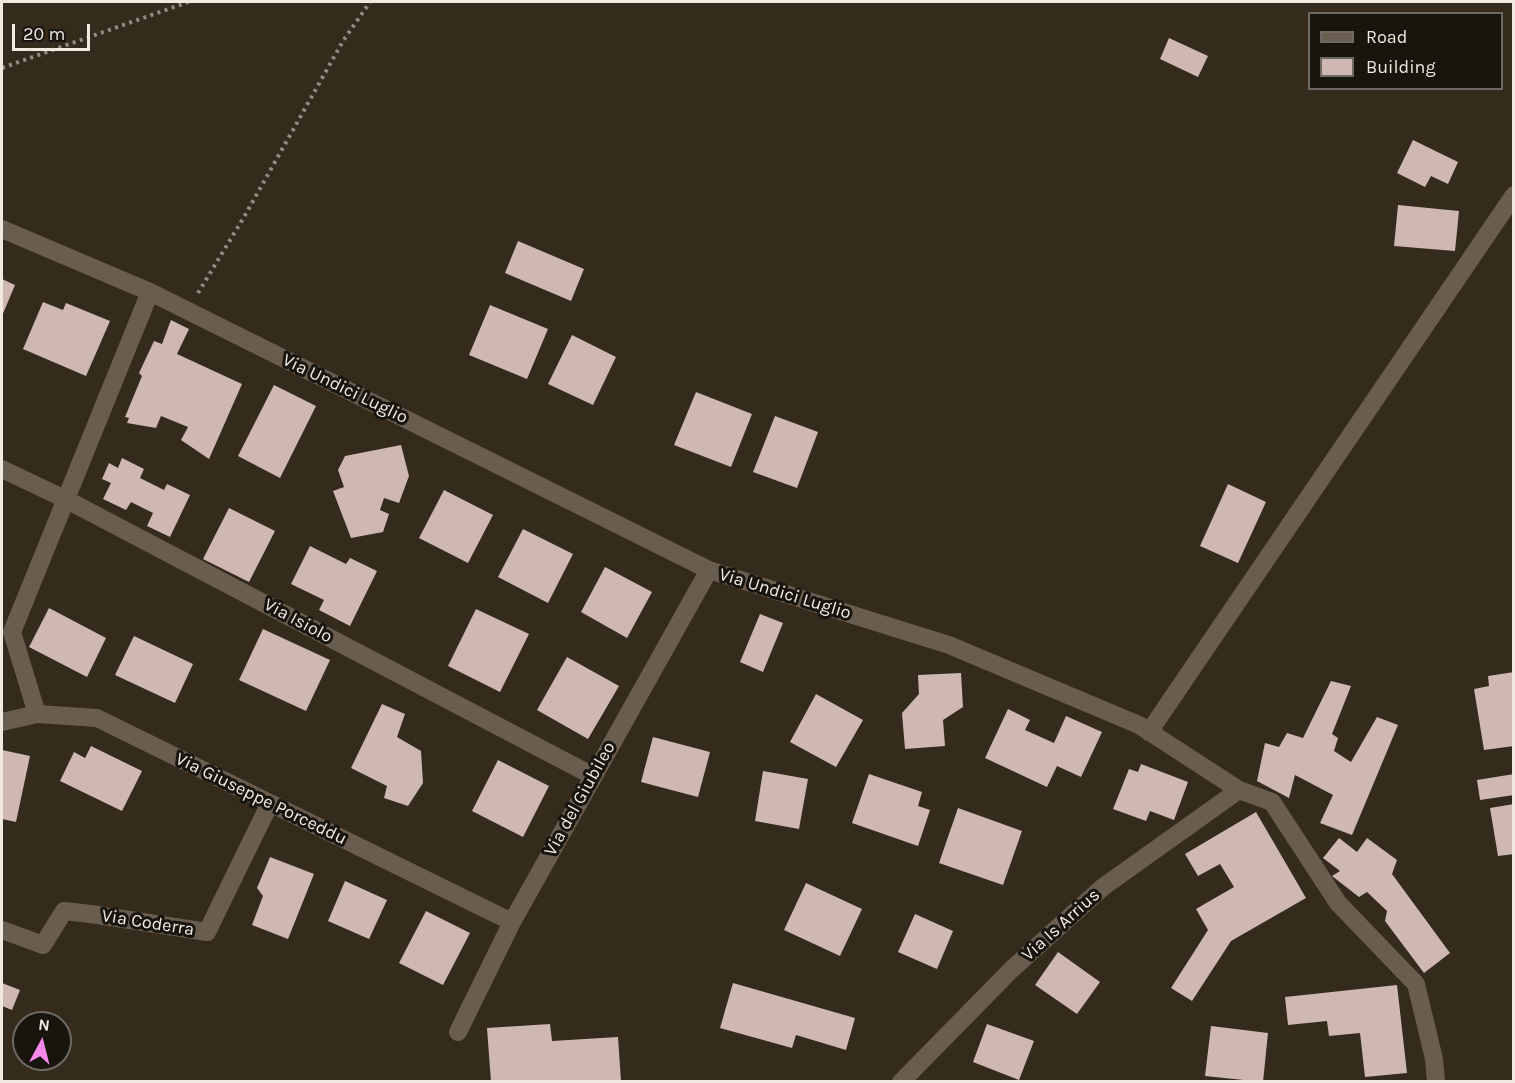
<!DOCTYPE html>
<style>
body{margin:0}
#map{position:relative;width:1515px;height:1083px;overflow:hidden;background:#342b1d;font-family:Karla,sans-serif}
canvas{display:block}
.frame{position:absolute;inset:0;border:3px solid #efe9e0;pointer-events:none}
.legend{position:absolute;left:1308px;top:12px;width:195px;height:78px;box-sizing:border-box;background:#18140e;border:2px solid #6e6962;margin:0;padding:8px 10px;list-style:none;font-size:18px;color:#efe9e0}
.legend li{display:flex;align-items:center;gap:12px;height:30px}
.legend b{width:30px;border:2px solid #6e6962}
.north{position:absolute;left:12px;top:1011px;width:60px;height:60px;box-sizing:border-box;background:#18140e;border:2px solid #6e6962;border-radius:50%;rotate:7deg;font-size:16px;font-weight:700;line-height:24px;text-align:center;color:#efe9e0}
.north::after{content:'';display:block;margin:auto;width:21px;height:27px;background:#f788eb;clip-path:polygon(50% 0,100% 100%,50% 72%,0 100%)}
.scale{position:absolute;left:12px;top:24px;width:78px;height:27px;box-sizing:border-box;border:3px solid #efe9e0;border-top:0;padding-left:8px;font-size:18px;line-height:21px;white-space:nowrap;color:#efe9e0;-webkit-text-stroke:4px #18140e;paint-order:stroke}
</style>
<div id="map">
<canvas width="1515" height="1083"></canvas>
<div class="frame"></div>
<ul class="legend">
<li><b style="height:8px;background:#685d4e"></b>Road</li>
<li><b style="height:16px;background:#ceb8b1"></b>Building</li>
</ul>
<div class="north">N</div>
<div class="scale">20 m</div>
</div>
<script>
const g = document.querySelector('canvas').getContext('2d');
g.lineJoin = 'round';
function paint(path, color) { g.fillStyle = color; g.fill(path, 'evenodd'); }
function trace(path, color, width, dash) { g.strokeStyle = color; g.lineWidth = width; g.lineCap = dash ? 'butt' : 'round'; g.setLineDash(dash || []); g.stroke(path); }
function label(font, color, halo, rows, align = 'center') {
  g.font = font + ' Karla,sans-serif'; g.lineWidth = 6; g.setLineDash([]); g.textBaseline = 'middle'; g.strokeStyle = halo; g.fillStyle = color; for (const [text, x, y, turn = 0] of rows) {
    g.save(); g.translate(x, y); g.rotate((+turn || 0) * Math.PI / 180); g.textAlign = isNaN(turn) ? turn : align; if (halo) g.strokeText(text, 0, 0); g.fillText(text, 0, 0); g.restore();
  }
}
paint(new Path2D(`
 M1169 38 1208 56 1198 77 1160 59Z
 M1413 140 1458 162 1448 184 1431 176 1425 187 1397 173Z
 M1398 205 1459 211 1455 251 1394 246Z
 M518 241 584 269 571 301 505 273Z
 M2 279 15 285 2 316Z
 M43 302 63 310 66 303 110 321 86 376 23 349Z
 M490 305 548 329 527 379 469 355Z
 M171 320 189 329 177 354 242 384 209 459 181 440 188 427 161 416 156 428 127 423 129 418 125 417 142 376 139 373 154 341 162 344Z
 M572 335 616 357 593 405 548 384Z
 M274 385 316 406 280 478 238 456Z
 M696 392 752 414 731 467 674 445Z
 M775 416 818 432 797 488 753 472Z
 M401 445 409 476 399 503 384 498 380 510 389 514 383 532 351 538 333 491 344 487 338 470 345 456Z
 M122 458 144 469 140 478 164 490 167 484 190 495 170 537 147 526 153 513 131 502 126 510 103 499 111 483 102 479 109 463 118 468Z
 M1228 484 1266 502 1238 563 1200 546Z
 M444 490 493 515 468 563 419 538Z
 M229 508 275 531 249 582 203 559Z
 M523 529 573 554 548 603 498 577Z
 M310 546 346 564 350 558 377 571 350 626 319 610 324 600 291 584Z
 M605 567 652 592 627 638 581 612Z
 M49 608 106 638 87 677 29 647Z
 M476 609 529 634 500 692 448 666Z
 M760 614 783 623 763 672 740 662Z
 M263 629 330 660 306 711 239 680Z
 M134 636 193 664 175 703 115 675Z
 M567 657 619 686 588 739 537 710Z
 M1514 672V746L1484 750 1474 689 1489 686 1488 676Z
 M961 673 963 707 943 720 945 746 905 749 902 713 919 694 918 675Z
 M1331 681 1351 686 1332 734 1338 738 1334 751 1351 762 1377 717 1398 725 1352 835 1320 823 1333 795 1295 775 1289 798 1257 781 1265 743 1279 747 1287 733 1303 738Z
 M816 694 863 720 836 767 790 742Z
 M382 704 405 714 397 737 421 751 423 783 408 806 384 798 387 786 351 768Z
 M1008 709 1030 720 1025 730 1054 743 1066 716 1102 732 1081 777 1057 766 1047 787 985 758Z
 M653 737 710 752 698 797 641 782Z
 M91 746 142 771 122 811 60 781 74 752 85 758Z
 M2 750 30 756 16 822 2 819Z
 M498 760 549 786 523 837 472 811Z
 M1141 764 1188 782 1174 820 1150 811 1146 821 1113 809 1129 769 1138 772Z
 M763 771 808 779 799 829 755 821Z
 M869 774 922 792 918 806 930 810 918 846 852 823Z
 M1514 774V795L1480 800 1477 780Z
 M1514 804V854L1498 856 1490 808Z
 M958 808 1022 831 1003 885 939 863Z
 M1256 812 1306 898 1231 941 1192 1001 1171 988 1208 930 1196 909 1234 887 1220 864 1198 876 1185 854Z
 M1339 838 1357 852 1367 838 1397 860 1392 874 1450 953 1424 973 1385 921 1387 911 1367 892 1359 897 1332 876 1340 871 1323 858Z
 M270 857 314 874 288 939 252 925 263 896 257 888Z
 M345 881 387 900 369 939 328 921Z
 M806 883 862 909 840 956 784 930Z
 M426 911 470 933 443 985 399 963Z
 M915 914 953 931 937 969 898 952Z
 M1058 952 1100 982 1077 1014 1035 985Z
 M2 983 20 990 12 1010 2 1006Z
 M733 983 855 1018 846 1050 796 1035 792 1048 720 1028Z
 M1397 985 1407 1073 1365 1077 1360 1033 1329 1036 1327 1021 1288 1025 1285 997Z
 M550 1024 552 1041 618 1037 621 1081 491 1082 487 1028Z
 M987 1024 1034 1041 1019 1080 973 1062Z
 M1211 1026 1268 1033 1263 1082 1205 1076Z`), '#ceb8b1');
trace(new Path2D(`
 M2 68 188 2
 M198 293 244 217 343 41 370 2`), '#948c81', 4, [3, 4.5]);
trace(new Path2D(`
 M2 229 150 292 709 570 949 645 1139 725 1239 790 1272 802 1338 903 1416 984 1434 1059 1436 1082
 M2 469 67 500 593 776
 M37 714 12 632 150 292
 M2 722 37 714 97 718 512 922
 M1149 732 1514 195
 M2 930 43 945 64 911 91 914 207 932 270 803
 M458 1032 512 922 709 570
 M901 1082 1012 969 1103 887 1239 790`), '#685d4e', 18);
label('18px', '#efe9e0', '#18140e', [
 ["Via Undici Luglio",345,389,26],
 ["Via Undici Luglio",785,594,17],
 ["Via Isiolo",298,621,28],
 ["Via Giuseppe Porceddu",261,799,26],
 ["Via del Giubileo",580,799,-61],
 ["Via Coderra",148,923,9],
 ["Via Is Arrius",1061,925,-42]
]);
</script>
